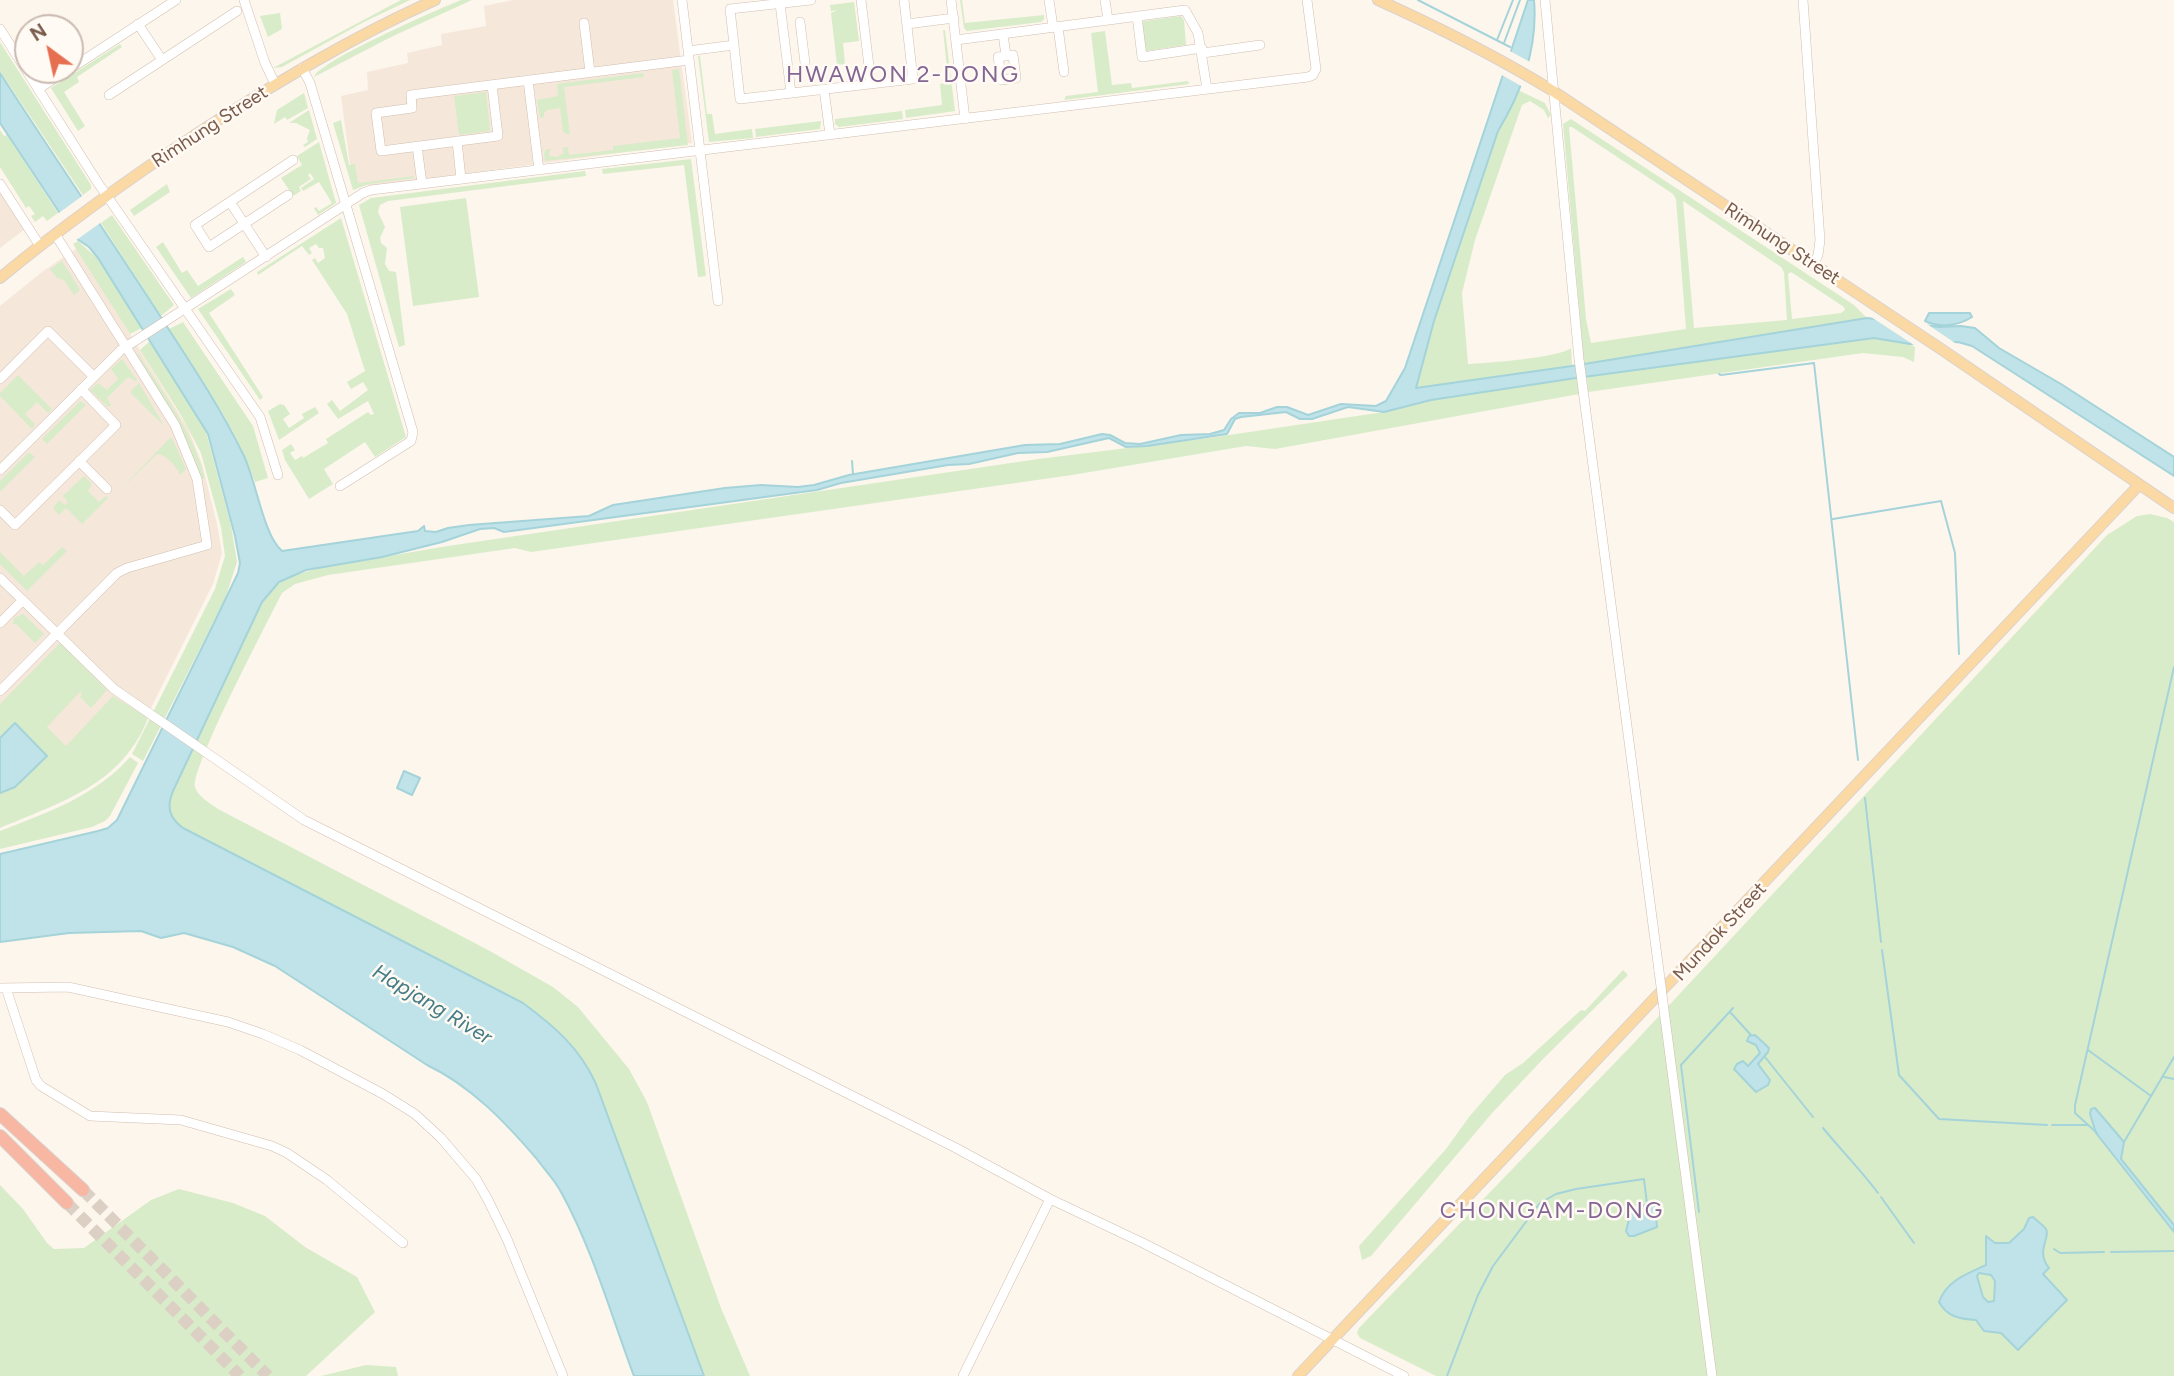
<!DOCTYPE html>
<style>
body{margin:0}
#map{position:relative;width:2174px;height:1376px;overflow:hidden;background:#fdf6ec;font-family:Figtree,sans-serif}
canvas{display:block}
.north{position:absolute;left:14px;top:14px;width:70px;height:70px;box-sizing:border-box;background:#fffaf3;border:2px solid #cabbb1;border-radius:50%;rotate:327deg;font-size:19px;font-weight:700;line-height:28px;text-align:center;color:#7a5c4d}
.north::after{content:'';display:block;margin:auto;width:24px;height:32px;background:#e76f51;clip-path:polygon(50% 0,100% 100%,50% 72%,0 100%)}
</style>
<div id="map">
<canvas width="2174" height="1376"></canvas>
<div class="north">N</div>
</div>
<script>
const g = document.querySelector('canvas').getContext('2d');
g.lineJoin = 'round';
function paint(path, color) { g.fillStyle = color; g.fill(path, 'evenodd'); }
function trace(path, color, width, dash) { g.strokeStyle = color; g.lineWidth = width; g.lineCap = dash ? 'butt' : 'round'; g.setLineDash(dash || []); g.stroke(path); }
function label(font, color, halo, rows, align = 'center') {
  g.font = font + ' Figtree,sans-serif'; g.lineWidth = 5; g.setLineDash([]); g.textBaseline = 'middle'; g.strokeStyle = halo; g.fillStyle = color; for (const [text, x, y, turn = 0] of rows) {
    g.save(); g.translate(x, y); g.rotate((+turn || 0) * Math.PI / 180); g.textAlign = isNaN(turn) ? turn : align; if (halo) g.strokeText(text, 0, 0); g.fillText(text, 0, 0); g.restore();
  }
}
paint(new Path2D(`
 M513 0H673L692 143 381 185H356L350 164 341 96 368 90 367 72 408 63 407 53 442 45 441 34 486 26 484 6Z
 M0 189 25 229 0 248Z
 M77 248 188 428 202 464 217 524 222 553 213 584 145 720 0 823V306L42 272Z`), '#f5e8da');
paint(new Path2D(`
 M401 0H410L364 22 282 67 273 68Z
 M461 0H472L391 37 314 77C319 61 439 9 461 0Z
 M960 0H962L965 23 1044 15V19L1041 22 967 31 964 28Z
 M854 2 859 41 843 43 845 64 837 65 831 13 837 10 831 11 830 5Z
 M280 13 282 29 268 37 260 16Z
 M1181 16 1184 20 1186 45 1146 51 1141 25 1144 21Z
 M943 30H945L955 111 906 118 905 110 942 105 940 84 944 83V79L948 78Z
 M1105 31 1112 85 1131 83 1132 88 1188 81 1189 84 1064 100 1066 96 1098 92 1091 33Z
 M0 42 91 185V189L83 195 0 71Z
 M120 44 122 47 77 77 79 82 64 92 85 126 78 131 51 88Z
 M698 56H700L707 114H712L715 134 752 129 753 138 709 142Z
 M679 69 688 145 545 161 544 153 547 149H551L549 152 550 156 557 157 564 153 562 148 568 147 569 155 613 150V146L680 138 672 70Z
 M643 73 644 77 564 87 570 135 563 132 560 108 547 110 544 113V117L540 118 537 100 558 96 557 84Z
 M1518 90 1545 103 1551 115 1548 118 1544 110 1530 101 1522 105 1475 240 1462 293 1468 364C1487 363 1559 358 1571 348L1572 366 1416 388 1434 321 1462 235 1498 130Z
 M486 92 490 131 459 135 454 96Z
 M304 93 308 108 287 120 285 117 274 124 277 110Z
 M309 110 317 139 305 147 303 145 308 142 307 138 310 130 296 123H289Z
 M902 111 903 119 839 127 835 124V119Z
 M1571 119 1854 305 1867 318 1584 364 1563 124ZM1569 127H1572L1673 194 1676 199 1686 329 1591 343 1586 319ZM1683 201 1781 267 1784 272 1787 320 1694 328ZM1791 272 1844 307 1845 310 1841 313 1792 319 1788 274Z
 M341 120 349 165 355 164 358 183 414 176V178L369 184 353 190 333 123Z
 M821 121 820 129 756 137 755 129Z
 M0 130 4 136 7 135 58 213 47 221 43 216 35 222 31 216 35 214 29 206 26 208 0 167Z
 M319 142 336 203 318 215 314 208 316 207 319 211 332 203 319 182 303 191 301 188 314 179 310 173 308 175 311 179 299 187 301 191 293 196 281 178 302 165 297 156Z
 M691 159 706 276 698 277 684 165 603 174 602 169Z
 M585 171 586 176 388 201 380 205 378 212 385 227 380 238 381 243 387 248 385 264 389 271 396 272 405 345 399 347 359 205 371 198Z
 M167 184 170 192 134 216 130 210Z
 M466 198 479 297 413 306 400 207Z
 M112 215 174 305 161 316 101 223Z
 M341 218 406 437 375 457 365 442 324 469 333 484 309 499 285 460 282 450 291 444 295 450 290 453 295 460 302 456 303 458 328 443 326 439 368 412 371 415 374 414 368 401 338 419 327 404 332 400 340 411 368 390 363 382 351 389 347 382 365 371 347 314 312 260 315 258 318 263 325 258 323 248H319L316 244 309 248 312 253 309 255 302 246 258 275 257 272Z
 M78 241 98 259 142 328 130 334 73 244Z
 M163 242 182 273 187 270 198 286 243 257 246 262 191 298 156 247Z
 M62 261 80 290 74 295 64 280 57 278 50 269Z
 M231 289 235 295 209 313 263 397 260 400 198 309Z
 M183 322 253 426 268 478 255 482C235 426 201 378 169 329Z
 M1874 338 1910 344 1915 347 1914 362 1903 357 1863 353 1588 392 1587 377 1848 340Z
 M150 341 206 432 231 525 237 562 225 599 143 761 132 754 215 589 225 556 221 527 201 453 181 415 140 350Z
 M138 353C164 394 193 432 205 478L202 479 183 432 137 354Z
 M122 359 137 380 136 381 128 377 107 398 111 405 108 407 90 390 98 383 107 390 118 379 111 369Z
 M18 375 52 409 48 413 37 402 25 414 35 424 32 429 0 396V393Z
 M1577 377 1579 394 1275 449 1246 446 1072 475 531 552 515 548 328 575 295 584 282 593C269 619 190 769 195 787 198 797 210 803 218 809L488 950 553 987 578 1007 629 1069 647 1102 721 1308 750 1376H704L596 1084C580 1048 554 1026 524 1003L183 828C168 817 167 806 173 791L262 602 269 591 288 577 323 567 448 546 1038 459 1209 438 1384 412 1431 400Z
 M139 383 164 426 130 392Z
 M80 401 86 405 47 444 42 439Z
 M280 404 284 405 290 414 283 419 289 428 304 418 302 414 315 407 319 413 279 440 268 411Z
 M172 438 186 469 180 475C177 467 166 454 157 454L118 492 169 439Z
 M29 452 35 457 0 492V481Z
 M84 476 92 484 88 491 99 502 106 496 108 498 82 524 66 508 59 515 53 508 59 500 65 505 68 502 63 496Z
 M2150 514 2167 518 2174 522V1376H1436L1360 1338 1357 1333 1359 1328 1632 1045 2107 535 2137 516Z
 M62 547 67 551 27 591 0 564V552L24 576 39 562 43 565Z
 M23 614 44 634 35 643 16 624H13L14 618Z
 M60 643 107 690 91 708 80 697 82 694 80 692 47 727 66 746 113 696 148 718C122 785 61 802 0 828V793L15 787 47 756 15 723 0 738V704Z
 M130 757 138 763 110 816 105 821 92 827 0 849V831C46 813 96 796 130 757Z
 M1623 970 1628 975 1544 1058 1493 1112 1371 1256 1362 1260 1359 1246 1446 1149 1469 1117 1505 1075 1523 1063 1581 1010 1585 1011Z
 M0 1185 23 1209 47 1243 54 1249 84 1248 151 1200 179 1189 233 1203 265 1216 305 1247 357 1277 375 1312 306 1376H0Z
 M366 1365 396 1367 398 1376H321Z`), '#d8ecc9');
const water = new Path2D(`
 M1528 0H1534C1538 47 1523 90 1498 131L1434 321 1416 388 1572 366 1867 318 1939 327 1961 326 1975 328 1999 348 2061 384 2174 457V476L1972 346 1958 342 1910 344 1874 338 1576 378 1431 400 1384 412 1348 407 1312 419H1300L1286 412 1241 417 1235 419 1227 434 1147 446 1126 447 1109 438 1047 452 1018 453 969 464 948 465 841 483 817 490 504 532 494 528 480 529 442 542 382 557 306 570 279 582 262 602 173 791C167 806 168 817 183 828L523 1003C554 1026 580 1048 596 1084L704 1376H634C611 1315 593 1250 561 1192 555 1180 544 1169 536 1158 505 1122 471 1086 427 1065L275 966 233 947 184 933 161 938 141 931 69 933 0 942V854L98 831 108 828 117 820 214 623 238 573 240 563 235 536 208 434 98 258 89 247 77 239 0 123V73C54 157 110 238 164 322 192 365 220 407 243 454 256 479 263 535 282 551L418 531 424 526 425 531 436 532 448 528 469 525 589 516 613 505 725 488 761 485 798 487 814 485 849 475 1025 445 1060 444 1102 434 1110 435 1125 443 1140 444 1181 435 1210 434 1224 430 1231 419 1239 413H1260L1277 407H1287L1308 415 1341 404 1376 406 1386 401 1405 368Z
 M1929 313H1970L1972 317C1958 326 1939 328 1925 321Z
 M15 723 47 756 15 787 0 793V738Z
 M404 771 420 778 412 795 397 788Z
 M1755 1035 1769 1048 1768 1052 1758 1064 1770 1080 1768 1085 1756 1092 1734 1069 1737 1064 1743 1061 1748 1066 1760 1053 1756 1045 1747 1041 1749 1036Z
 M2095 1108 2124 1142 2121 1159 2174 1225V1232L2096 1133 2090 1114 2091 1109Z
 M1650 1203 1655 1206 1657 1227 1634 1236H1629L1626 1231 1631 1211Z
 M2033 1217C2036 1220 2044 1226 2046 1229 2051 1238 2035 1251 2049 1268L2043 1274 2067 1300 2018 1350 2001 1333 1984 1331 1976 1320C1960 1319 1947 1317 1939 1302 1947 1280 1967 1274 1986 1265V1236L1995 1243H2009L2024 1229 2029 1218ZM1979 1273 1991 1275 1995 1281 1994 1301 1988 1302 1983 1297 1977 1276Z`);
paint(water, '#bfe3e8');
trace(water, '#a5d3da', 2);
paint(new Path2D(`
 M1506 49 1532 63 1523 87 1500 74Z
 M85 194 103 221 75 241 56 215Z
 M1868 315 1921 320 1958 345 1917 347Z`), '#fdf6ec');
trace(new Path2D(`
 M1418 0 1510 47
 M1497 40 1513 0
 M1504 43 1520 0
 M1719 374 1721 375 1814 363 1858 760
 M852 461 853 474
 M1833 519 1941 501 1955 553 1959 654
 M1865 798 1881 942
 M1882 950 1899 1075 1939 1119 2047 1125
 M1730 1012 1751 1035
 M2088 1050 2151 1096
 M1765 1057 1813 1117
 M2164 1077 2174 1079
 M2052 1125H2088
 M1823 1128C1841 1150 1860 1169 1878 1193
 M2097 1133 2075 1113V1105L2174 667
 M2124 1142 2174 1057
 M1881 1197 1914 1243
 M1699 1212 1681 1065 1733 1008
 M2054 1249 2060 1253 2104 1252
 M2111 1252 2174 1251
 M1447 1376 1478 1295 1493 1266 1540 1203 1556 1194 1576 1189 1644 1179 1647 1204`), '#a5d3da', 2);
trace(new Path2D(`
 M83 1190 268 1376
 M67 1203 240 1376`), '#dcd0c4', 12, [12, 6]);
const minor = new Path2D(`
 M244 0 265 63 275 84
 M682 0 718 301
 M811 0 730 9 740 99 913 79 904 0
 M861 0 871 83
 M951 0 965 119
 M1049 0 1053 27
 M1105 0 1108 20
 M1545 0 1579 359 1659 971
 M1803 0 1820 240 1818 255 1813 266
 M780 4 791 93
 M1137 16 1142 57 1202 48
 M800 22 805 63
 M584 23 590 72
 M138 24 162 60
 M907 24 954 18
 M1058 27 1064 72
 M0 29 98 183 260 417 278 475
 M1003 34 1006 56
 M956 40 1185 10 1198 33 1207 89
 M688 51 734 45
 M1203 53 1260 45
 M1013 55 1016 78 1002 80 998 57Z
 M302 68 310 83 413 432 411 441 340 486
 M70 69 176 0
 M528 80 539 170
 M492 85 498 136 381 151 376 113 412 108 411 95 689 60
 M38 89 68 70
 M824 89 830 135
 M109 95 237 11
 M457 141 461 179
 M417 146 422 184
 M0 184 40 246
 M288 195 209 247 195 225 293 160
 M230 202 266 257
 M0 379 48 331 94 377
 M79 461 107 489
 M0 470 121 350 363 193 371 190 1308 77 1313 75 1316 69 1307 0
 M0 510 15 525 116 425 81 389
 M0 578 114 689 304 820 956 1148 1050 1199 1143 1243 1404 1376
 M0 623 23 600
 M0 691 117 573 127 568 207 545 197 479 175 425 55 234
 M0 988 68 987 228 1022 263 1034 300 1050 383 1094 415 1114 441 1138 476 1179 488 1200 507 1239 563 1376
 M6 988 36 1080 41 1086 90 1116 181 1120 272 1146 287 1153 327 1180 403 1243
 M1665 1018 1712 1376
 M963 1376 1050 1199`);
const major = new Path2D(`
 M1378 0C1438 27 1496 56 1553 91L1944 351 2174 508
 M0 278C63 226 130 178 198 133 274 84 352 37 435 0
 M1298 1376 2139 485`);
const highway = new Path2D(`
 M0 1114 83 1190
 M0 1136 67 1203`);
trace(minor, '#d1beb0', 10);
trace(major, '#dad1cd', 12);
trace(highway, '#dad1cd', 14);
trace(minor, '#fff', 9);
trace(major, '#fbd9a5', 10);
trace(highway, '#f7b7a3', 12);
const minorBridge = new Path2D(`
 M1659 971 1665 1018`);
trace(minorBridge, '#d1beb0', 10, []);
trace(minorBridge, '#fff', 9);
label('19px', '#7a5c4d', '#fffaf3', [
 ["Rimhung Street",210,127,-33],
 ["Rimhung Street",1782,244,33],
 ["Mundok Street",1720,932,-47]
]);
label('italic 21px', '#437c86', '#fffaf3', [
 ["Hapjang River",432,1005,31]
]);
g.letterSpacing = '2px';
label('23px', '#846695', '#fffaf3', [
 ["HWAWON 2-DONG",903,75],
 ["CHONGAM-DONG",1552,1211]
]);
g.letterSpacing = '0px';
</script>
